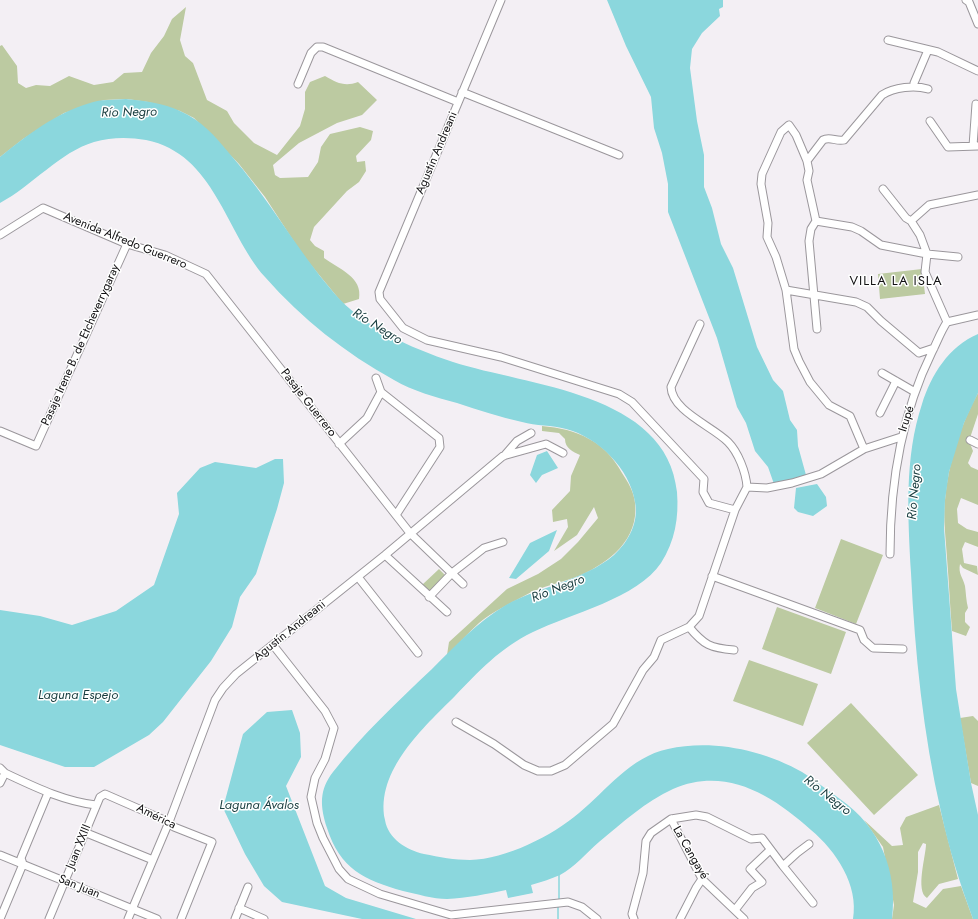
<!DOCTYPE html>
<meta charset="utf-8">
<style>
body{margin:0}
canvas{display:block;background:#f3eff4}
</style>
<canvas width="978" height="919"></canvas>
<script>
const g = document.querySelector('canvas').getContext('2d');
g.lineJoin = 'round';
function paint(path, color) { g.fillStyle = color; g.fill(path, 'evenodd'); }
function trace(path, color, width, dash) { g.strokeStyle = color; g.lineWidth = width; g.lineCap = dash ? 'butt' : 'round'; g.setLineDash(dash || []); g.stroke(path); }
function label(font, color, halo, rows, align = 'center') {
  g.font = font + ' Jost,sans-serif'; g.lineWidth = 3; g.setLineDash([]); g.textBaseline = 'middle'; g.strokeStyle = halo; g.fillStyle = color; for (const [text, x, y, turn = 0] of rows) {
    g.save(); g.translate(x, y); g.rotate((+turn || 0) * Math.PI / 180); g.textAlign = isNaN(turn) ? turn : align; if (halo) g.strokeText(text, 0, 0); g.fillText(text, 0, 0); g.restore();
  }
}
paint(new Path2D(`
 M186 7 180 40 185 56 193 63 207 100 227 111 234 123 254 143 277 155 300 126 305 109V92L310 82 325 76C337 83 345 87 358 82L377 100 362 115 337 123 299 143 273 165 275 175 280 178 308 177 318 162 321 147 330 134 360 127 373 131 371 140 356 156 357 162 365 161 366 171 359 182 347 191 314 227 310 240 315 246 324 251V258C339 269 363 277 359 299L343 304 302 254 265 197 239 164 194 118 180 111 148 102 127 99 104 100 64 113 23 139 0 157V46L2 45 17 66 18 83 26 88 36 85 50 86 69 76 94 85 113 82 124 73 142 72 151 53 164 36 172 19Z
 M922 269 925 294 880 299 878 274Z
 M978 393V414L969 441 973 451 968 463 971 467 978 470V505L961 498 957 509 958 523 967 529 978 532V547L965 542 962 549 964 563 977 566 978 575 963 568 960 564C958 574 963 577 965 586 966 593 966 600 968 608L965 613V622L970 627 966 636 952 631C950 607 949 582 947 558 946 539 943 520 945 500 948 464 960 426 978 393Z
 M542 426C577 429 605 441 622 473 628 482 634 492 635 503 639 539 610 562 581 575 562 583 541 586 524 596 509 604 492 612 479 623 468 633 458 644 447 655L449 642 507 589 538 574 561 559 578 542 598 518 594 507 577 535 554 551 568 527 567 519 553 522 552 510 570 491 571 476 580 455C573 452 565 448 565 439L559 433 542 431Z
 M841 539 883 555 856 624 815 608Z
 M439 569 446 576 430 593 422 585Z
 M777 607 846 632 831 674 762 649Z
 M749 660 818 684 803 726 733 701Z
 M851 703 918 775 874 815 807 743Z
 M973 716 978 721V786L971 783 960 718Z
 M939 805 958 879 939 884 927 898C915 891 926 856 926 844L923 843 918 852V872L913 902 926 908 943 889 961 886 973 919H892L894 905 883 847 864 820 892 846 903 845 900 828 906 817Z`), '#bccaa1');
paint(new Path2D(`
 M607 0H723V7L719 9 720 16 702 33 692 49 690 68 697 121 704 155V187L712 208 721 244 733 268 757 347 773 380 783 391 790 420 797 430 798 446 806 475 774 484 768 467 755 451 746 423 737 407 717 338 668 212V184L662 153 654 128 651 97 626 46Z
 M126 99C145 101 163 103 180 111 201 120 215 136 229 153 268 197 296 249 334 293 363 327 411 348 453 362 527 386 667 392 677 492 679 518 675 541 661 563 638 598 570 614 533 632 500 648 479 671 455 696 424 727 375 771 385 820 388 839 407 850 424 854 439 857 455 860 470 860 506 859 552 836 579 813 607 790 630 757 668 749 712 739 763 750 802 772 815 780 827 790 840 799 880 827 898 871 892 919H853C859 885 836 851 811 830 772 795 726 766 673 789 646 801 622 823 599 842 586 853 575 867 560 875 551 879 541 882 531 885L533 893 508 898 506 890C487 894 467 898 447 899 433 899 417 894 403 891 364 880 340 869 327 828 320 806 319 790 333 772 362 735 398 701 432 669 455 646 477 622 506 605 540 586 583 581 614 555 629 541 639 522 635 502 630 469 598 437 566 429 552 425 536 426 522 422 500 417 478 410 457 403 435 397 413 391 394 380 345 353 302 319 265 277 225 232 215 154 146 140 129 137 111 137 94 142 60 152 32 186 0 203V157C27 135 56 113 90 103 101 99 114 100 126 99Z
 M978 334V393L964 423 949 472 945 500 944 528 956 689 971 783 978 815V919H973C960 884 949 849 941 812 923 733 915 654 911 573 908 517 904 458 922 404 931 375 949 346 978 334Z
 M547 451 558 468 542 475 536 483 530 475 537 455Z
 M275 459H283L284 483 277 509 256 574 240 597 232 627 211 661 163 722 149 735 94 767H65L0 745V610L40 616 72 625 116 611 154 585 179 514 177 493 200 468 215 462 256 468Z
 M817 484 826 497 827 506 813 516 798 512 794 508 796 488Z
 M557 530 549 551 516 579 509 578 530 543Z
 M292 710 300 733 301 757 286 786 325 886 346 898 416 919H362L282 902 264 886 245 854 223 808 243 734 267 712Z`), '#8bd7dd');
trace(new Path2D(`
 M559 899V875
 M558 919V907`), '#8bd7dd', 1.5);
const minor = new Path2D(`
 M501 0 379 292 380 299 403 328 427 340 501 357 619 394 632 402 704 479 703 492 709 503 735 510
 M966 0 969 2 978 24
 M888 40 938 52 978 71
 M298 84 311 53 317 47H323L458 102
 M914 87V83L928 50
 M462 92 619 155
 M930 121 948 147 978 146
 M973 146 976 104
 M807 161 823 140C830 136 836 142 844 140L882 95C894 87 915 85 928 89
 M883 189 906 218 911 221 920 235 927 254 925 272 947 322
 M816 221 852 227 861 231 881 245 927 254 958 257
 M911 221 929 205 978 195
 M0 235 43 208 127 244 165 255 206 274 410 533 463 584
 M786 290 856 302 867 307 881 321 919 353 934 348
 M700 324 671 387C672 411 712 426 728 442 738 452 746 472 747 487
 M817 329 809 241 811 229 816 221 807 180 809 171 807 161 796 135 789 125 781 132 762 174 761 184 768 223 767 237 776 257 786 290 794 349 799 361 810 382 829 405 850 416 864 449
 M882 373 915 392
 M376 378 381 392 439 438 440 447 396 515
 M880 413 896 381
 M0 431 36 446 127 244
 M970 440 978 444
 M339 444 367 418 381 392
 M504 456 517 441 531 433
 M890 554C890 484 901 415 932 352 937 342 941 331 947 322L978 315
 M385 555 447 612
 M712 576 860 630 864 640 873 648 903 649
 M358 577 418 653
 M429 597 452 573 484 548 503 542
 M689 627C704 645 710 648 734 650
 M273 645 325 711 334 728 325 759 315 778 311 797 317 823 323 838 339 869 348 879 380 894 451 915 568 902 582 907 597 919
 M456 722 494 744 524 765 538 771H551L565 765 613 724 643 670 654 657 661 640 689 627 699 616 735 510 747 487 767 488 792 483 821 474 864 449 901 437
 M0 768 5 773C35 787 63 801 96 805
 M0 783 5 773
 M671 819 702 879 744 919
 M84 832 153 860
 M0 855 157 919
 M783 866 813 903
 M239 908 264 919
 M735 910 752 888 762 882 750 869 770 850
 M0 919 23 864 21 858 48 793
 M49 919 100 797 105 794 169 822 174 827 212 842 181 919
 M128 919 169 822 215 700 223 688 236 674 385 555 503 456 546 444 563 453
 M235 919 248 887
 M634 919 632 914 643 873 646 841 651 833 671 819 696 815 707 817 751 839 762 838 783 866 797 853 809 844
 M680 919 696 888 702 879`);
trace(minor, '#9b979c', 9);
trace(minor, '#fff', 7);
label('12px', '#111012', '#fff', [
 ["Agustín Andreani",437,153,-67],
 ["Avenida Alfredo Guerrero",125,241,22],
 ["Pasaje Irene B. de Etcheverrygaray",81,345,-66],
 ["Pasaje Guerrero",308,403,52],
 ["Irupé",907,419,-72],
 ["Agustín Andreani",290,631,-39],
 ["América",156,817,26],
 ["Juan XXIII",79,847,-68],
 ["La Cangayé",690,853,60],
 ["San Juan",79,887,22]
]);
label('italic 13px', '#183d3f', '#fff', [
 ["Río Negro",129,113,-1],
 ["Río Negro",377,327,32],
 ["Río Negro",915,492,-85],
 ["Río Negro",558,589,-21],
 ["Laguna Espejo",78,696],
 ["Río Negro",827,796,38],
 ["Laguna Ávalos",259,806]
]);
g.letterSpacing = '1px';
label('13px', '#111012', '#fff', [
 ["VILLA LA ISLA",896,282]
]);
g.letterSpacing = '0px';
</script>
